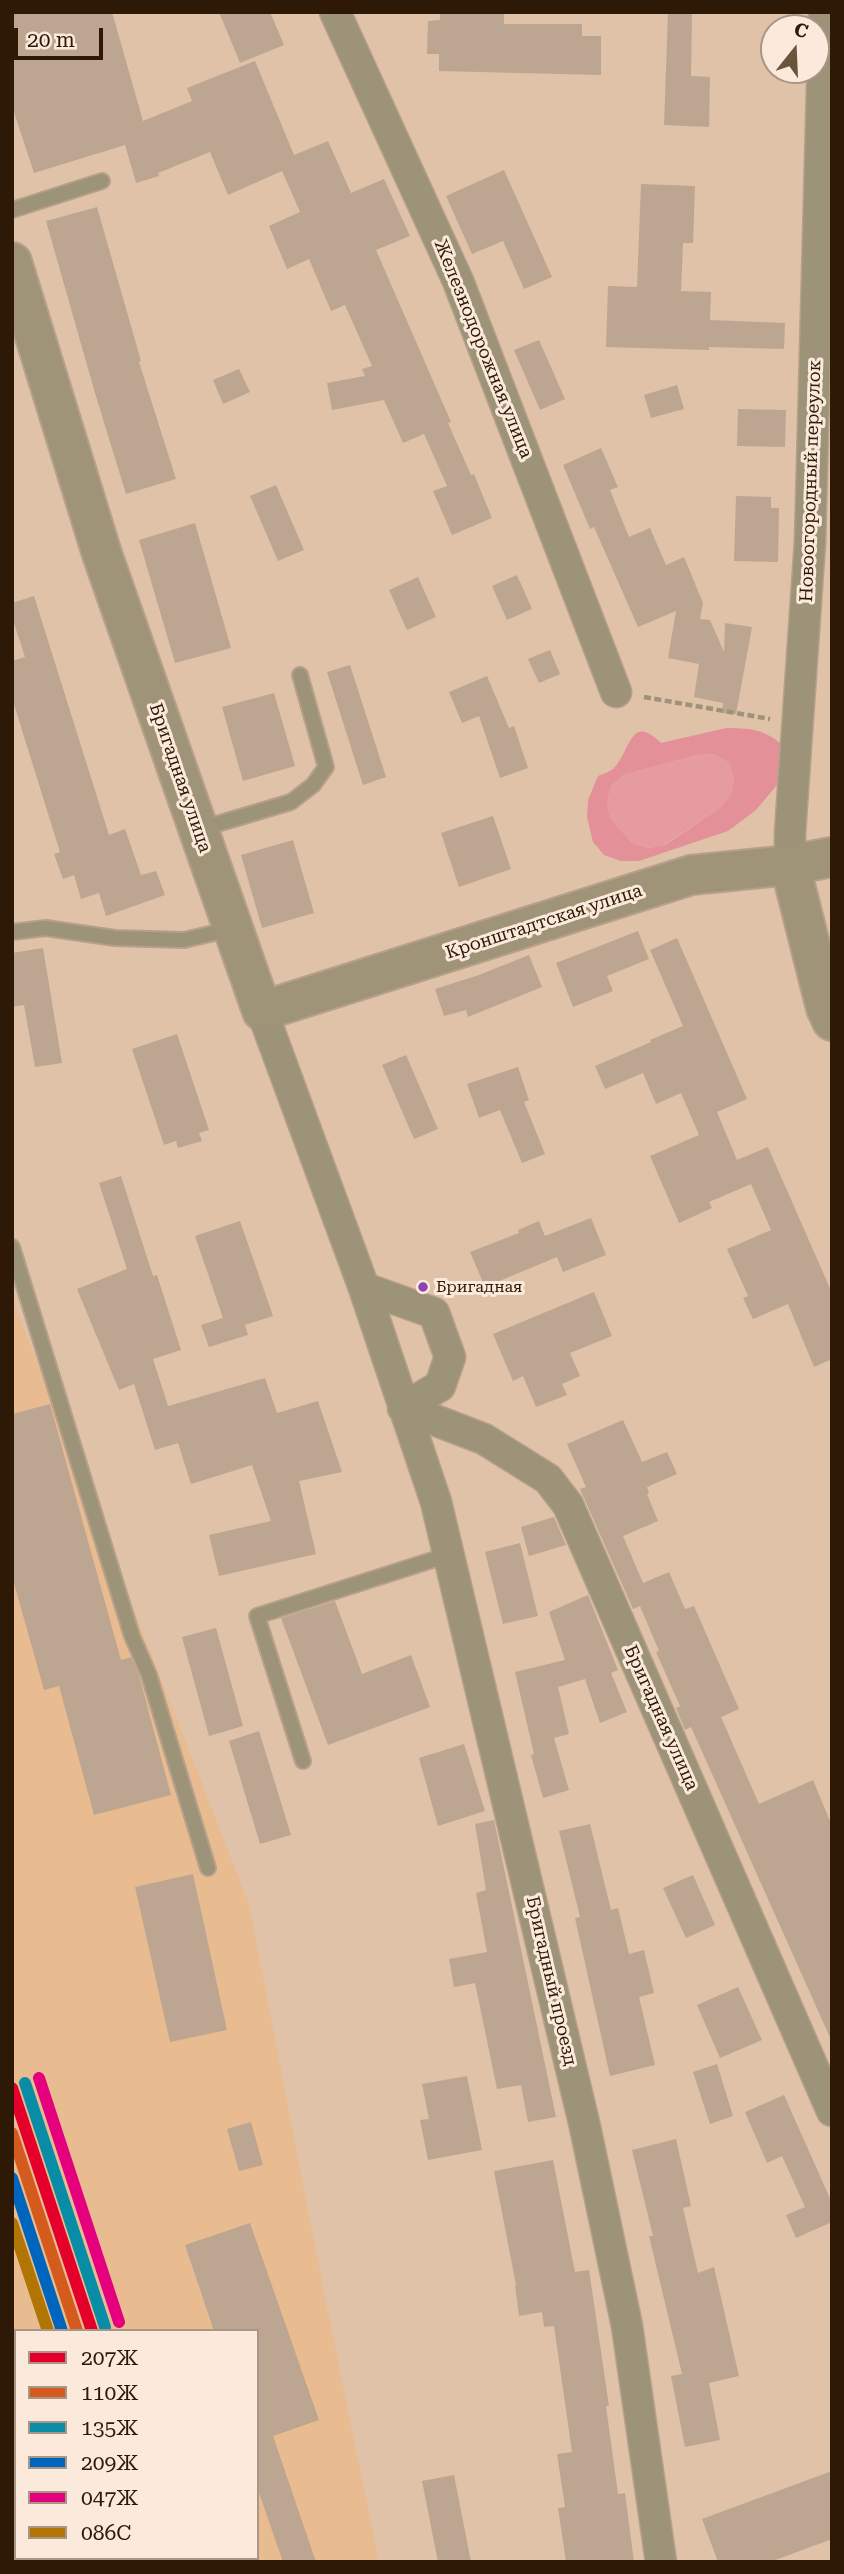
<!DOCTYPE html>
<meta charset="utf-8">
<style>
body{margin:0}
#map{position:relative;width:844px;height:2574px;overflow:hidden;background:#dfc2a7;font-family:"Roboto Serif",serif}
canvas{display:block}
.frame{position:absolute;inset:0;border:14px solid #2d1905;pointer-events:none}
.legend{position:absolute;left:14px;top:2329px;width:245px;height:231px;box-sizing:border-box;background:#fbeadc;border:2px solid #a99686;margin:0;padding:9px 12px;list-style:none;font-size:21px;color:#2d1905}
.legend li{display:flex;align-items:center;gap:14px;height:35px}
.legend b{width:35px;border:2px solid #a99686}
.north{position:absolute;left:760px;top:14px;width:70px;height:70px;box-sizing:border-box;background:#fbeadc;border:2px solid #a99686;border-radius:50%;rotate:18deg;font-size:19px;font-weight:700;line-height:28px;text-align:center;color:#2d1905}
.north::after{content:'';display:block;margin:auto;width:24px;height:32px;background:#6b543e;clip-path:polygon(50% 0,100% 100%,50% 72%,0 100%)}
.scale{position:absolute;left:14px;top:28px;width:89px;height:32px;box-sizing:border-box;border:4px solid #2d1905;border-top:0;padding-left:9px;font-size:21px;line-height:24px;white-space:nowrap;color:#2d1905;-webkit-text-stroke:5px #fbeadc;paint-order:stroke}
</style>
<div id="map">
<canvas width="844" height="2574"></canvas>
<div class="frame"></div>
<ul class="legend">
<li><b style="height:9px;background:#e4002b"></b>207Ж</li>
<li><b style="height:9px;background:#d45a1e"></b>110Ж</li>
<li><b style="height:9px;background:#098ca6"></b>135Ж</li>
<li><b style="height:9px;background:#0065bd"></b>209Ж</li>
<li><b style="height:9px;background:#e5007d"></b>047Ж</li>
<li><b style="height:9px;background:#b07502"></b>086С</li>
</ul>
<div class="north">С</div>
<div class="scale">20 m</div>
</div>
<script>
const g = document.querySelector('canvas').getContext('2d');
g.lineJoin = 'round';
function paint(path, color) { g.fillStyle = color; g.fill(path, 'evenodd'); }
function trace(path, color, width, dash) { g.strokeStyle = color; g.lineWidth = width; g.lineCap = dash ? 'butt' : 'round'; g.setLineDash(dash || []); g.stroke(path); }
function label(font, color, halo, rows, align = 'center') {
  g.font = font + ' "Roboto Serif",serif'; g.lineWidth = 6; g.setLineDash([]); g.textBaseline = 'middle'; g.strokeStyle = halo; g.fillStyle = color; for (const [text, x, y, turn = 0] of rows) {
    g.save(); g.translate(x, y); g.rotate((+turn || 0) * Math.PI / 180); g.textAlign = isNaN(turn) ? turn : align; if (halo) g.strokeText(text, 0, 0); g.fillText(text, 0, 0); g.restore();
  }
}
paint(new Path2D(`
 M12 1298 249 1904 325 2298 379 2562H12ZM16 2331H257V2558H16Z`), '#e8bb90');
paint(new Path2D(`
 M715 754 729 763 734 779 731 795 720 808 664 845 648 848 632 843 610 818 607 802 611 786 623 775 697 755Z`), '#e69ba0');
paint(new Path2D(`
 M726 728C748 728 763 729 780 743L782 768 777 785 756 810 728 831 639 861H621L604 855 593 842 587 817 588 800 598 776C602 774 609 772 613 769 631 751 630 712 661 743ZM715 754 729 763 734 779 731 795 720 808 665 845 648 848 632 843 610 818 607 802 611 786 623 775 697 755Z`), '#e49099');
paint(new Path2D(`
 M12 12H112L143 121 192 101 187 88 255 61 294 155 328 141 351 193 384 179 410 236 376 250 451 422 448 423 471 475 474 474 492 518 452 535 433 491 447 486 424 434 403 443 384 400 332 410 327 383 365 376 362 369 372 366 345 305 331 311 309 259 287 269 269 226 300 212 282 171 228 195 210 152 158 173 159 176 136 183 125 145 34 173 12 106Z
 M219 12H270L284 45 240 63Z
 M440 12H504V24H582V36H601V75L439 71V54H427L428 21 440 20Z
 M668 12H692L691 76 710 77 709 127 664 125Z
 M504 170 552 277 524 289 503 241 472 254 446 196Z
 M641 184 695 186 693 243H683L681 291 711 292 710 320 785 323 784 349 709 347V350L606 347 608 286 637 287Z
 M97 207 141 361 139 362 176 479 126 494 95 393 46 221Z
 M539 340 565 399 540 410 514 350Z
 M239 369 250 392 223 404 213 380Z
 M677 385 684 409 651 418 644 395Z
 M738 409 786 410 785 447 737 446Z
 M601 448 618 487 610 490 629 537 650 528 666 565 684 557 703 603 700 619 710 620 724 652 725 623 752 627 736 714 722 713 723 703 694 697 699 664 668 658 676 611 638 627 594 527 590 529 563 465Z
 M276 485 304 550 278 561 250 496Z
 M736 496 771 497V508H779L778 562 734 561Z
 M195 523 231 648 175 663 139 540Z
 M517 575 532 609 507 620 492 586Z
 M418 577 436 617 407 630 389 590Z
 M34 596 109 835 125 829 141 875 156 871 165 895 106 916 99 893 81 899 74 875 63 879 54 854 60 852 12 698V661L25 657 12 617V603Z
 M550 650 560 674 539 683 528 659Z
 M350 665 386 777 363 785 327 672Z
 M487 676 509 728 514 726 528 768 500 778 479 716 462 723 449 692Z
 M274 693 295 766 243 781 222 707Z
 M493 816 511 869 459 887 441 833Z
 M293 840 314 913 262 928 241 855Z
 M638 931 649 959 607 976 613 991 573 1007 556 963Z
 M677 938 747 1099 717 1112 737 1160 768 1147 832 1293V1359L814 1367 788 1304 753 1319 743 1298 748 1296 727 1249 771 1230 751 1184 709 1202 712 1208 679 1223 650 1156 699 1135 681 1093 656 1104 643 1073 605 1089 595 1066 651 1042 650 1040 683 1026 650 950Z
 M43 948 62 1063 35 1067 24 1005 12 1007V953Z
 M529 955 542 987 468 1017 466 1010 444 1016 435 989 479 975Z
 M177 1034 209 1130 199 1133 202 1141 178 1148 176 1141 164 1145 132 1049Z
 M406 1055 438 1129 414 1139 382 1065Z
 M518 1067 529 1100 524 1102 545 1154 522 1163 500 1110 479 1118 467 1084Z
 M121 1176 153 1276 157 1275 181 1350 153 1359 168 1406 265 1378 277 1413 318 1401 342 1472 299 1481 316 1554 219 1576 209 1535 271 1521 252 1465 191 1484 178 1443 155 1450 134 1384 119 1390 77 1289 127 1269 99 1183Z
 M591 1218 606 1255 563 1272 557 1257 485 1287 470 1252 519 1233 518 1230 539 1221 545 1236Z
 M240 1221 273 1316 245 1325 248 1335 209 1347 201 1325 223 1318 195 1236Z
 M594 1292 612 1336 570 1353 580 1376 562 1384 567 1395 536 1407 523 1376 513 1381 493 1334Z
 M50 1404 121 1660 131 1657 139 1675 171 1795 94 1815 59 1686 44 1690 12 1576V1414Z
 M623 1420 642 1462 667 1452 677 1474 647 1487 649 1493 647 1494 658 1521 623 1536 643 1583 669 1572 685 1609 694 1606 739 1709 721 1717 759 1804 813 1780 832 1826V2042L691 1727 685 1730 676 1708 680 1706 656 1652 659 1651 640 1606 633 1609 580 1489 586 1487 567 1444Z
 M554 1517 566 1545 529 1556 521 1527Z
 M520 1543 538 1616 503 1624 485 1552Z
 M588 1595 618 1670 611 1673 627 1712 600 1723 585 1679 558 1687 569 1734 554 1738 569 1790 543 1798 531 1755 534 1754 515 1672 565 1660 549 1612Z
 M335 1601 362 1674 411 1655 430 1707 328 1745 281 1618Z
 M216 1628 243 1726 209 1736 182 1637Z
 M259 1731 291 1835 260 1844 229 1741Z
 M464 1744 485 1811 438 1826 419 1758Z
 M494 1820 556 2117 528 2122 521 2085 497 2089 475 1983 454 1987 449 1959 487 1952 476 1893 486 1890 475 1824Z
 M590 1824 611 1910 618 1908 629 1954 644 1950 654 1993 639 1997 655 2065 610 2076 575 1918 580 1917 559 1831Z
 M193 1874 227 2030 170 2042 135 1887Z
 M693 1875 715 1925 686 1938 663 1888Z
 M738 1987 762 2040 720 2058 697 2005Z
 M717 2064 733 2116 710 2124 693 2072Z
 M467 2076 482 2150 428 2160 420 2120 429 2119 422 2084Z
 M784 2095 832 2203V2222L796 2238 786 2215 805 2207 782 2156 767 2163 745 2112Z
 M251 2122 263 2165 239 2171 227 2129Z
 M676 2139 691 2206 683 2208 698 2273 714 2267 739 2376 709 2383 720 2440 685 2447 671 2376 682 2374 649 2236H653L632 2150Z
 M553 2160 575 2272 589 2270 609 2406H606L618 2494 625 2493 634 2562H566L558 2508 565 2507 557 2454 572 2452 554 2326 544 2327 542 2312 519 2316 515 2285H516L494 2171Z
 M250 2223 319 2420 273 2436 316 2562H283L257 2487V2331H214L185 2245Z
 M832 2471V2539L770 2562H718L702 2519Z
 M454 2475 471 2562H438L422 2481Z`), '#bda691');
const lane = new Path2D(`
 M12 210 102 181
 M200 829 291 802 313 785 326 767 300 675
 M12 932 46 928 115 938 184 940 231 929
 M12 1247 132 1636 149 1675 208 1868
 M303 1761 257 1616 448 1555`);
const street = new Path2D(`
 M335 12 458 281 616 692
 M790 865V833L810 542 824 12
 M262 1011 364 1288 436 1502 585 2127 627 2326 661 2562
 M364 1288 434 1313 450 1357 440 1386 403 1408
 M403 1408 484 1439 548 1479 568 1505 832 2111`);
const secondary = new Path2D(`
 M12 262 102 554 262 1011 691 875 790 865 832 857
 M790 865 826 1008 832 1021`);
trace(lane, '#b7a08b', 18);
trace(street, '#b7a08b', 33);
trace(secondary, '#b7a08b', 42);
trace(new Path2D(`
 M644 697 770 719`), '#9f927b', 4.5, [7, 3.5]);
trace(lane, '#9c9378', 14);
trace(street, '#9c9378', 30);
trace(secondary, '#9f9378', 38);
trace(new Path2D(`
 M12 2088 92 2331`), '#e4002b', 12);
trace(new Path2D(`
 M12 2133 77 2331`), '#d45a1e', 12);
trace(new Path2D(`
 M25 2083 105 2327`), '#098ca6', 12);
trace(new Path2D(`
 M12 2178 62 2331`), '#0065bd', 12);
trace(new Path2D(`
 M39 2078 119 2322`), '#e5007d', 12);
trace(new Path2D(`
 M12 2223 48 2331`), '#b07502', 12);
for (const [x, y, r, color] of [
 [423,1287,6,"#8e44ad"]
]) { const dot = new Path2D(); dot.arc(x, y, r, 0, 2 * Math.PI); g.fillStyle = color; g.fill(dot); trace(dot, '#fbeadc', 2.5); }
label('16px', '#2d1905', '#fbeadc', [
 ["Бригадная",436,1287]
], 'left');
label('18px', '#2d1905', '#fbeadc', [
 ["Железнодорожная улица",483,349,68],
 ["Новоогородный переулок",811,481,-88],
 ["Бригадная улица",180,778,71],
 ["Кронштадтская улица",544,922,-18],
 ["Бригадная улица",661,1718,66],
 ["Бригадный проезд",551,1981,77]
]);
</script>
